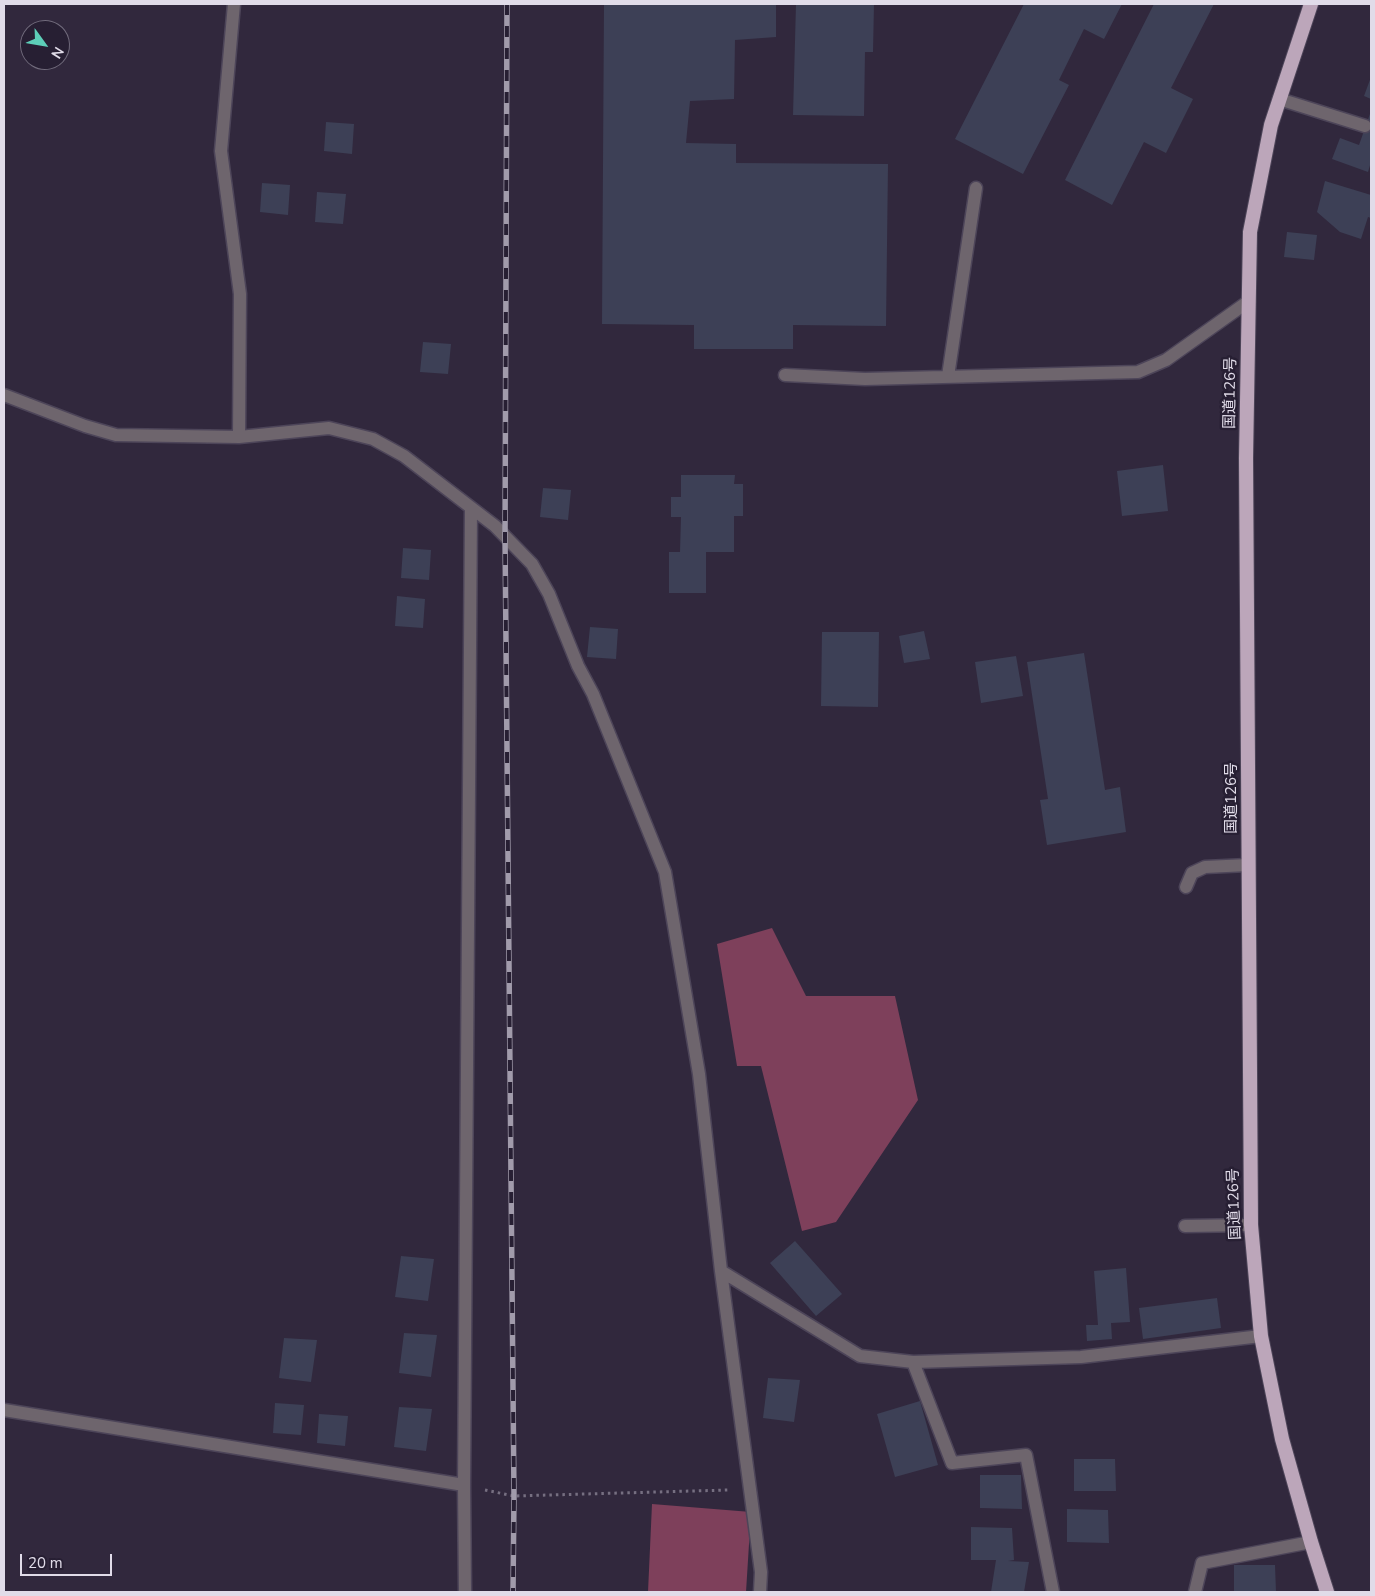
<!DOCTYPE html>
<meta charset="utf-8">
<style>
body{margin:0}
#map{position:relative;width:1375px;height:1596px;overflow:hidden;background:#31283d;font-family:"Nunito Sans",sans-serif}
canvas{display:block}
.frame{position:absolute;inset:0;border:5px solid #e1dce9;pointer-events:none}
.north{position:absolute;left:20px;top:20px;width:50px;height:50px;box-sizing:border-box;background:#271f33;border:1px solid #716b7c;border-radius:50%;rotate:122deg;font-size:14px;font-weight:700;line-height:20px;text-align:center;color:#e1dce9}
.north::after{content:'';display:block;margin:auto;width:18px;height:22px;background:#5dceb8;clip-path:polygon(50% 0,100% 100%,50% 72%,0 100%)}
.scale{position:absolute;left:20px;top:1554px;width:92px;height:22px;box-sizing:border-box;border:2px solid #e1dce9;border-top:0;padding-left:6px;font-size:15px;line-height:18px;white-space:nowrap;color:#e1dce9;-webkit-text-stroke:4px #271f33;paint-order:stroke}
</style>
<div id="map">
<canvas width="1375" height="1596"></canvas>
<div class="frame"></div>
<div class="north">N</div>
<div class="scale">20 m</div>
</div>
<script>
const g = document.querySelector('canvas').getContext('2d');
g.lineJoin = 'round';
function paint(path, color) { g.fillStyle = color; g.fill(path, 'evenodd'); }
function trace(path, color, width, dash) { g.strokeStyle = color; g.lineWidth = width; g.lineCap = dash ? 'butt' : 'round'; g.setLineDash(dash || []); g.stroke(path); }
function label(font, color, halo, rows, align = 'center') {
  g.font = font + ' "Nunito Sans","Noto Sans JP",sans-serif'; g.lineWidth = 5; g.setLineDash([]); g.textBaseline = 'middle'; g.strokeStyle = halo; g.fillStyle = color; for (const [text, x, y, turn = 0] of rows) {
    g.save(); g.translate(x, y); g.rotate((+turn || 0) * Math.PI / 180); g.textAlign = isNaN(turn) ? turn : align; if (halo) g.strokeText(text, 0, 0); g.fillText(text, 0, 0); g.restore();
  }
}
paint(new Path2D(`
 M772 928 806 996H895L918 1100 836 1222 802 1231 761 1066H737L717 944Z
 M652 1504 751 1512 746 1592H648Z`), '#7e405b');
paint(new Path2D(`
 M604 4H776V37L735 40 734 99 690 101 686 143 736 144V163L888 164 886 326 793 325V349H694V325L602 324Z
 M796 4H874L873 52H865L864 116 793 115Z
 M1024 4H1122L1104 39 1084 29 1059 80 1069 85 1023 174 955 139Z
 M1154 4H1214L1171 88 1193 99 1166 153 1144 142 1112 205 1065 180Z
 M1371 77V99L1364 96Z
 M1371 111V162L1368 172 1332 159 1340 138 1359 145Z
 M326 122 354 124 352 154 324 151Z
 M1325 181 1371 195V218L1368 217 1361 239 1340 232 1317 212Z
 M262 183 290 185 288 215 260 212Z
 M317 192 346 194 343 224 315 222Z
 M1287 232 1317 235 1314 260 1284 257Z
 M423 342 451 344 448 374 420 372Z
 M1163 465 1168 511 1122 516 1117 471Z
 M681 475H735L734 484H743V516H734V552H706V593H669V552H680L681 517H671V497H681Z
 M543 488 571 490 568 520 540 517Z
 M403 548 431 550 429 580 401 578Z
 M397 596 425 599 423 628 395 626Z
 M590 627 618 629 616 659 587 657Z
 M924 631 930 659 904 663 899 636Z
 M822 632H879L878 707 821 706Z
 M1084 653 1105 790 1120 787 1126 832 1047 845 1040 800 1048 799 1027 662Z
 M1016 656 1023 696 981 703 975 662Z
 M795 1241 842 1294 816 1316 770 1263Z
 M401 1256 434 1259 428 1301 395 1297Z
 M1126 1268 1130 1322 1111 1323 1112 1339 1087 1341 1086 1325H1098L1094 1271Z
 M1217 1298 1221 1328 1143 1339 1139 1308Z
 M404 1333 437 1335 431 1377 399 1373Z
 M284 1338 317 1340 311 1382 279 1378Z
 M768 1378 800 1380 794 1422 763 1418Z
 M920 1401 938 1465 895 1477 877 1414Z
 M275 1403 304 1405 301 1435 273 1433Z
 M399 1407 432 1409 426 1451 394 1447Z
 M319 1414 348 1416 345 1446 317 1443Z
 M1074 1459H1115L1116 1491H1074Z
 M980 1475H1021L1022 1509 980 1508Z
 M1067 1509 1108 1510 1109 1543 1067 1542Z
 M971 1527 1012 1528 1014 1560 1008 1561 1029 1562 1024 1592H991L996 1560H971Z
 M1234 1565H1275L1276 1592H1234Z`), '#3d4056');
const service = new Path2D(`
 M1279 99 1365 126
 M785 375 865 379 1138 372 1166 360 1249 301
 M948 376 976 188
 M1186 887 1192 873 1205 867 1248 865
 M1185 1226 1251 1225`);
const minor = new Path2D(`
 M234 4 221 151 240 294 239 437
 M4 395 85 426 116 435 239 437 329 428 373 439 404 456 495 526 532 564 549 594 578 666 593 694 665 872 699 1074 721 1271 761 1572 760 1592
 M721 1271 860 1356 913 1362 1081 1357 1261 1336
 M913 1362 952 1463 1026 1455 1053 1592
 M4 1410 464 1485
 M465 1592 464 1485 471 508
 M1195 1592 1202 1563 1311 1542`);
const trunk = new Path2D(`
 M1311 4 1271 125 1250 232 1246 458 1251 1225 1261 1336 1282 1439 1311 1542 1327 1592`);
trace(service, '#4d4559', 15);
trace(minor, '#4d4559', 15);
trace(trunk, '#4d4559', 16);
trace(new Path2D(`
 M485 1490 514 1496 728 1490`), '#766f81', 3, [2.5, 4]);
trace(service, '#6e656d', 12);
trace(minor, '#6e656d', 12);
trace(trunk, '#bca6ba', 14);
const rail = new Path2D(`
 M507 4 505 537 514 1496 513 1592`);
trace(rail, '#a19bab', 5.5);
trace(rail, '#271f33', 4, [11]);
label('15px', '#e1dce9', '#271f33', [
 ["国道126号",1231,393,-89],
 ["国道126号",1232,798,-90],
 ["国道126号",1235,1204,-92]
]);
</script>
